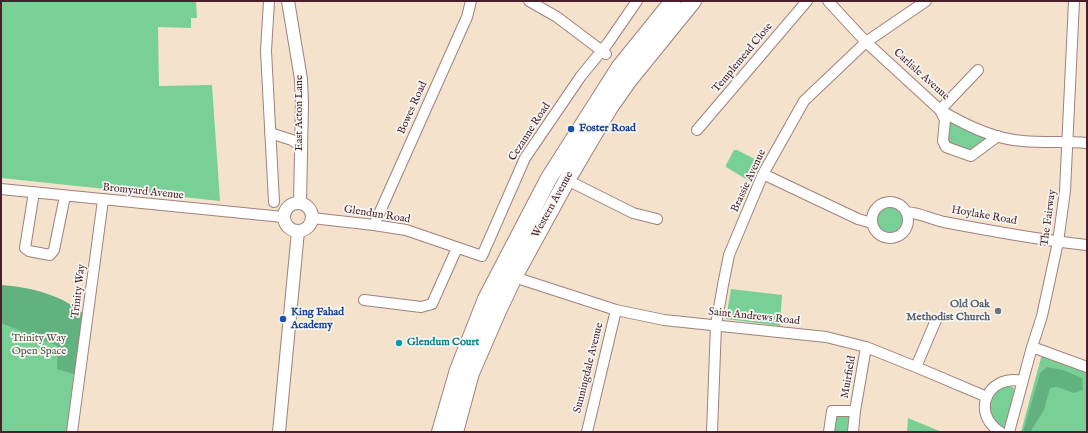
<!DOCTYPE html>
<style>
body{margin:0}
#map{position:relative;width:1088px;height:433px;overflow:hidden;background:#f5e2cc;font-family:"IM FELL English",serif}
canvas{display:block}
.frame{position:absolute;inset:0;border:2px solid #4a1f2b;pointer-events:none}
</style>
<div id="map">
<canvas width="1088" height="433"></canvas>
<div class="frame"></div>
</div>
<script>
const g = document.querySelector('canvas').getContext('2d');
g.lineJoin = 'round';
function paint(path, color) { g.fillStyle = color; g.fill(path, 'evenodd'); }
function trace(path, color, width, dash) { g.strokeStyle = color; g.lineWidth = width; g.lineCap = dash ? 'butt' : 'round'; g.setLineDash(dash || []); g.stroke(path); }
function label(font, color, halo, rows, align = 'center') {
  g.font = font + ' "IM FELL English",serif'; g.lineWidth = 3.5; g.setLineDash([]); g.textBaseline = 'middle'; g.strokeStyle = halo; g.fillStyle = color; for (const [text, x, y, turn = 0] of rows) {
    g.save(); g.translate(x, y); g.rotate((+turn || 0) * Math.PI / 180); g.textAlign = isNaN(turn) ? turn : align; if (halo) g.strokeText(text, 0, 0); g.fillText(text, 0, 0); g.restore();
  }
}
paint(new Path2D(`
 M1 1H196L197 18H191V28L158 27 159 86 212 85 220 201 1 178Z
 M950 121 991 138 974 152 947 144Z
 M734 150H737L761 162 751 182 726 167V165Z
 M876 220a14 14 0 1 1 28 0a14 14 0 1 1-28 0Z
 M731 289 782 295 780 326 726 319Z
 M1 304 81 312 67 432H1Z
 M1042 354 1087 371V432H1021Z
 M1008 385 1014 388 1016 392 1007 425C999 433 990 417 989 411 988 405 991 394 996 390 999 388 1004 387 1008 385Z
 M852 413 850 432H834L836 414Z
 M908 418 942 432H907Z`), '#79d096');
paint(new Path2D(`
 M1 285C30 287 63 295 85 315L77 375 57 369 58 346 1 323Z
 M1047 367 1063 370 1082 378 1083 390 1074 393 1057 387 1050 388 1044 410 1030 432H1023L1040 373Z`), '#62b27f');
const minor = new Path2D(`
 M269 1 266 51 274 202
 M529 1 557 17 606 54
 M828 1 866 42 940 110C965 125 993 139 1023 141 1044 143 1066 141 1087 143
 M978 70 940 110 945 120 943 141 946 147 971 156 998 136
 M697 130 807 1
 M270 133 292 140 301 146
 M763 174 858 219 872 223
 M567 180 633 213 657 219
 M1 189 283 217
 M34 192 25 248 29 251 50 255 54 250 65 196
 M872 220a18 18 0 1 1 36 0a18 18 0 1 1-36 0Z
 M906 212C920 213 931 219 944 222 991 231 1039 240 1087 245
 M312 218 374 225 406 230 482 256 525 158 581 76 608 43 637 1
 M374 225 467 17 471 1
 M514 277 616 310 664 320 826 337 866 347 916 367 987 397
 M364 300 421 307 432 304 457 248
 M1032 347 1087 367
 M916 367 936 320
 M72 432 103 200
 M587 432 616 310
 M712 432 716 325 723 285 729 255 763 174 804 101 866 42 926 1
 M829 432 832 411H855
 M853 432 855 411 866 347
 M1000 432C970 412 988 374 1022 381
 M1009 432 1032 347 1042 316 1058 242 1065 191 1074 1`);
const tertiary = new Path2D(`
 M288 1 301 79 302 103 300 203
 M284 217a14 14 0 1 1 28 0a14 14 0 1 1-28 0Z
 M279 432 298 231`);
const trunk = new Path2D(`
 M440 432 458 370 486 299 549 178 619 68 673 1
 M455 432 471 373 498 311 514 277 567 180 610 107 629 80 693 1`);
trace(minor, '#a0807c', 12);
trace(tertiary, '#a0807c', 14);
trace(trunk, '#a0807c', 18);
trace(minor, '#fff', 10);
trace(tertiary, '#fff', 12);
trace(trunk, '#fff', 16);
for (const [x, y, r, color] of [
 [571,129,4,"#1a4fb4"],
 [998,311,4,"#6b7280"],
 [283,319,4,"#1a4fb4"],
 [399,343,4,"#0f9aa8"]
]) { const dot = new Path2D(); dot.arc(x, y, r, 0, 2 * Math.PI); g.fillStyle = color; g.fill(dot); trace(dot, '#f6f6f2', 1.5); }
label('11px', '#4a1f2b', '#f6f6f2', [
 ["Templemead Close",743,58,-50],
 ["Carlisle Avenue",921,75,42],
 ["Bowes Road",413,108,-66],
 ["East Acton Lane",300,113,-90],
 ["Cezanne Road",530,132,-57],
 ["Brassie Avenue",749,181,-65],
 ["Bromyard Avenue",143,192,6],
 ["Western Avenue",553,205,-61],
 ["Glendun Road",377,215,9],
 ["Hoylake Road",984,216,10],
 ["The Fairway",1049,218,-82],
 ["Trinity Way",79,291,-83],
 ["Saint Andrews Road",754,317,6],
 ["Sunningdale Avenue",589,368,-76],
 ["Muirfield",849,377,-80]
]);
label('bold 11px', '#164399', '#f6f6f2', [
 ["Foster Road",579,129],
 ["King Fahad",291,313],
 ["Academy",291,326]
], 'left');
label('bold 11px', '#5b616d', '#f6f6f2', [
 ["Old Oak",990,305],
 ["Methodist Church",990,318]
], 'right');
label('11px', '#58544b', '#f6f6f2', [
 ["Trinity Way",39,339],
 ["Open Space",39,352]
]);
label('bold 11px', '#0d838f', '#f6f6f2', [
 ["Glendum Court",407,343]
], 'left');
</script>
